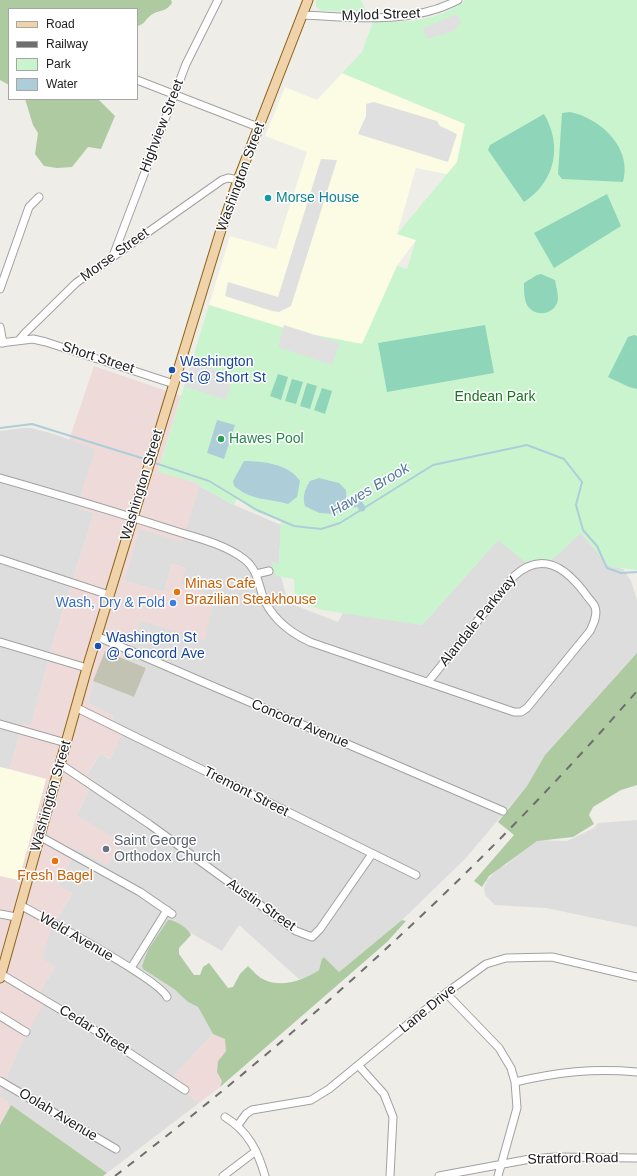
<!DOCTYPE html>
<style>
body{margin:0}
#map{position:relative;width:637px;height:1176px;overflow:hidden;background:#efede8;font-family:Helvetica,sans-serif}
canvas{display:block}
.legend{position:absolute;left:8px;top:8px;width:130px;height:92px;box-sizing:border-box;background:#fff;border:1px solid #a6a6a6;margin:0;padding:5px 7px;list-style:none;font-size:12px;color:#202020}
.legend li{display:flex;align-items:center;gap:8px;height:20px}
.legend b{width:20px;border:1px solid #a6a6a6}
</style>
<div id="map">
<canvas width="637" height="1176"></canvas>
<ul class="legend">
<li><b style="height:5px;background:#f1d3ab"></b>Road</li>
<li><b style="height:5px;background:#6e6e6e"></b>Railway</li>
<li><b style="height:11px;background:#caf4ce"></b>Park</li>
<li><b style="height:11px;background:#adced8"></b>Water</li>
</ul>
</div>
<script>
const g = document.querySelector('canvas').getContext('2d');
g.lineJoin = 'round';
function paint(path, color) { g.fillStyle = color; g.fill(path, 'evenodd'); }
function trace(path, color, width, dash) { g.strokeStyle = color; g.lineWidth = width; g.lineCap = dash ? 'butt' : 'round'; g.setLineDash(dash || []); g.stroke(path); }
function label(font, color, halo, rows, align = 'center') {
  g.font = font + ' Helvetica,sans-serif'; g.lineWidth = 3; g.setLineDash([]); g.textBaseline = 'middle'; g.strokeStyle = halo; g.fillStyle = color; for (const [text, x, y, turn = 0] of rows) {
    g.save(); g.translate(x, y); g.rotate((+turn || 0) * Math.PI / 180); g.textAlign = isNaN(turn) ? turn : align; if (halo) g.strokeText(text, 0, 0); g.fillText(text, 0, 0); g.restore();
  }
}
paint(new Path2D(`
 M23 428H31L54 434 96 449 77 508 94 513 51 649 31 726 23 723 10 769 0 767V431Z
 M199 486 234 505 281 525 279 564 271 562 281 577 287 598 294 605 338 622 348 603 422 625 498 540 581 533 608 565 623 569 631 581 637 600V653L545 755 527 786 465 859 402 920 339 972 324 957 319 970 309 977 299 979 239 925 222 951 189 932 174 920 142 966 143 969 174 989 188 1002 198 1007 213 1034 170 1080 199 1103 107 1173 11 1105 0 1097V1093L18 1050 39 993 55 967 41 959 50 930 72 894 58 885 77 848 122 843 77 816 87 793 94 780 87 775 100 753 110 759 109 728 114 716 88 703 93 681 134 697 146 668 127 660 140 620 205 640 180 584 185 568 172 564 164 592 124 581 140 528 182 541Z
 M637 820V927L546 908 495 905 485 895 484 888 487 880 499 868 506 865 532 843 537 840 567 841 594 828 598 823Z`), '#dedddd');
paint(new Path2D(`
 M94 366 181 396 158 471 200 484 182 542 140 529 124 581 164 592 172 564 185 568 180 584 214 597 205 640 140 621 127 660 105 651 93 681 88 703 114 716 109 728 122 735 111 759 100 753 87 774 94 780 87 793 77 816 122 842 107 866 77 848 58 885 72 894 50 930 42 959 55 967 39 993 47 998 18 1050 0 1093V876L18 880 46 779 10 769 23 723 31 725 51 649 94 513 77 508 95 449 69 440Z
 M213 1034 225 1038 226 1044V1051L218 1061 222 1081 220 1087 199 1103 170 1080Z
 M0 1097 11 1105 0 1125Z`), '#eedad9');
paint(new Path2D(`
 M342 73 465 124 457 162 451 175 416 168 397 234 416 240 397 266 363 344 294 331 209 305 230 236 276 249 307 152 265 136 285 87 317 100Z
 M0 767 46 779 19 880 0 876Z`), '#fcfbe4');
paint(new Path2D(`
 M105 651 146 668 134 697 93 681Z`), '#c3c3b4');
paint(new Path2D(`
 M0 0H171L172 3C164 14 158 9 150 16 145 20 144 25 137 26V9H9V85L0 80Z
 M25 99H98L115 116 101 149 88 147 72 167 57 168 44 166 35 154 38 133 33 125Z
 M637 653V785L621 790 593 807 589 815 594 824 573 837 537 841 489 876 482 887 474 881 514 835 498 822 527 786 545 755Z
 M168 920C176 920 188 928 191 935L179 948V954L194 975H200L203 967 209 963 228 988 233 987 240 974 248 966C253 971 259 978 265 980 281 988 305 980 319 970L322 959 324 957 339 972 402 920 406 921 387 942 220 1087 222 1081 217 1072 218 1061 226 1051 225 1039 213 1034 198 1007 188 1002 174 989 143 969 142 966 148 950Z
 M11 1105 107 1173 103 1176H0V1125Z`), '#adcaa1');
paint(new Path2D(`
 M316 0H361L367 12 322 11 316 7Z
 M465 0H637V570L612 567 608 565 581 533 552 560 539 559 525 562 498 540 422 625 322 610 295 600 294 579 276 576 271 562 279 564 281 521 252 510 237 498 234 505 199 486 200 484 158 472 209 305 294 331 362 344 397 266 407 269 416 240 397 234 457 162 465 124 342 73 362 52 373 22C406 22 439 22 465 0Z`), '#caf4ce');
paint(new Path2D(`
 M570 112C600 118 633 148 623 182L562 179 558 174 562 113Z
 M544 114C563 146 555 182 524 202L488 150 490 145Z
 M607 194 621 226 554 268 534 233Z
 M541 274 555 280C556 286 558 293 558 299 556 315 535 318 527 305 524 299 524 290 524 283L537 275Z
 M485 325 494 373 387 392 378 343Z
 M634 335 637 336V389L629 387 608 377 628 337Z
 M278 374 288 377 281 400 270 396Z
 M292 379 303 382 296 404 285 401Z
 M307 383 317 386 310 409 300 406Z
 M322 388 332 391 325 414 314 410Z`), '#8fd5ba');
paint(new Path2D(`
 M457 14 461 22 454 31 427 39 423 28Z
 M374 102 437 121 440 126 457 134 448 162 358 134 366 116V104Z
 M321 159 337 160 291 306 279 312 272 311 225 296 228 282 278 297Z
 M284 325 340 343 332 365 278 347Z
 M192 361 233 376 226 400 184 386Z`), '#e0e0e0');
paint(new Path2D(`
 M217 420 235 425 224 459 207 453Z
 M244 461C263 461 289 464 300 481L297 497 288 504C267 498 252 501 234 486L233 481Z
 M319 478 339 483 346 490C347 502 345 509 335 514L319 513 305 506C302 497 305 489 310 481Z`), '#adced8');
trace(new Path2D(`
 M0 428 32 424 148 460
 M152 462 209 481 257 510 294 526 321 529 340 523 433 465 527 445 564 459 582 482 576 505 583 530 597 546 607 568 621 573 637 572`), '#adced8', 2);
trace(new Path2D(`
 M337 500 354 504
 M360 505 362 508`), '#adced8', 7);
const minor = new Path2D(`
 M303 15C354 17 411 25 458 0
 M137 80 258 127
 M113 256 186 64 218 0
 M0 289 29 207 39 197
 M0 327 3 343
 M19 340 26 332 76 283 222 180 228 178 238 180
 M0 343 33 339 46 342 174 384
 M0 478C56 494 113 511 169 529 193 537 223 543 244 559 256 568 258 581 262 594 270 617 289 632 310 642L514 712H521L527 708 590 631C593 625 598 615 595 607 593 602 587 597 584 592 564 566 541 551 513 577L428 682
 M0 559 109 595
 M256 574 269 571
 M96 636 503 811
 M0 642 87 668
 M77 708 416 875
 M0 724 66 743
 M60 764 149 824 296 931 312 937 320 929 372 854
 M41 837 140 892 172 914
 M20 905C44 918 159 979 167 997
 M0 914 16 917
 M131 968 167 910
 M1 974 98 1032 185 1090
 M446 993 499 1048 511 1068 515 1082 517 1108 498 1176
 M0 1016 26 1032
 M359 1066 384 1094 393 1117 390 1176
 M0 1081 116 1149
 M515 1082C558 1072 593 1068 637 1072
 M225 1117C248 1131 258 1151 265 1176
 M238 1125 246 1114 252 1110 311 1100 329 1089 446 993 486 964 506 958 552 957 637 977
 M223 1176 256 1151
 M439 1176 530 1159 556 1157 637 1158`);
const major = new Path2D(`
 M0 978 87 668 220 233 238 180 308 0`);
trace(minor, '#a1a1a1', 9);
trace(major, '#8a6212', 11);
trace(minor, '#fff', 7);
trace(major, '#f1d3ab', 9);
trace(new Path2D(`
 M115 1176C304 1031 481 871 637 691`), '#6e6e6e', 2, [8, 8]);
for (const [x, y, r, color] of [
 [268,198,4,"#0f9aa8"],
 [172,370,4,"#1a4fb4"],
 [221,439,4,"#2e9e5b"],
 [177,592,4,"#e8710a"],
 [173,603,4,"#3f7fe0"],
 [98,646,4,"#1a4fb4"],
 [106,849,4,"#6b7280"],
 [55,861,4,"#e8710a"]
]) { const dot = new Path2D(); dot.arc(x, y, r, 0, 2 * Math.PI); g.fillStyle = color; g.fill(dot); trace(dot, '#fff', 1.5); }
label('14px', '#202020', '#fff', [
 ["Mylod Street",381,15,-2],
 ["Highview Street",162,126,-69],
 ["Washington Street",241,177,-70],
 ["Morse Street",115,255,-36],
 ["Short Street",98,358,18],
 ["Washington Street",142,485,-73],
 ["Alandale Parkway",478,621,-51],
 ["Concord Avenue",300,724,23],
 ["Tremont Street",246,792,27],
 ["Washington Street",51,796,-74],
 ["Austin Street",261,905,35],
 ["Weld Avenue",76,937,30],
 ["Lane Drive",428,1009,-39],
 ["Cedar Street",94,1030,32],
 ["Oolah Avenue",58,1115,31],
 ["Stratford Road",573,1159,-1]
]);
label('14px', '#0d838f', '#fff', [
 ["Morse House",276,198]
], 'left');
label('14px', '#164399', '#fff', [
 ["Washington",180,362],
 ["St @ Short St",180,378],
 ["Washington St",106,638],
 ["@ Concord Ave",106,654]
], 'left');
label('14px', '#197320', '#fff', [
 ["Endean Park",495,397]
]);
label('14px', '#27864d', '#fff', [
 ["Hawes Pool",229,439]
], 'left');
label('14px', '#c56008', '#fff', [
 ["Minas Cafe",185,584],
 ["Brazilian Steakhouse",185,600],
 ["Fresh Bagel",55,876,"center"]
], 'left');
label('14px', '#366cbe', '#fff', [
 ["Wash, Dry & Fold",165,603]
], 'right');
label('14px', '#5b616d', '#fff', [
 ["Saint George",114,841],
 ["Orthodox Church",114,857]
], 'left');
label('italic 15px', '#54799e', '#fff', [
 ["Hawes Brook",370,490,-31]
]);
</script>
